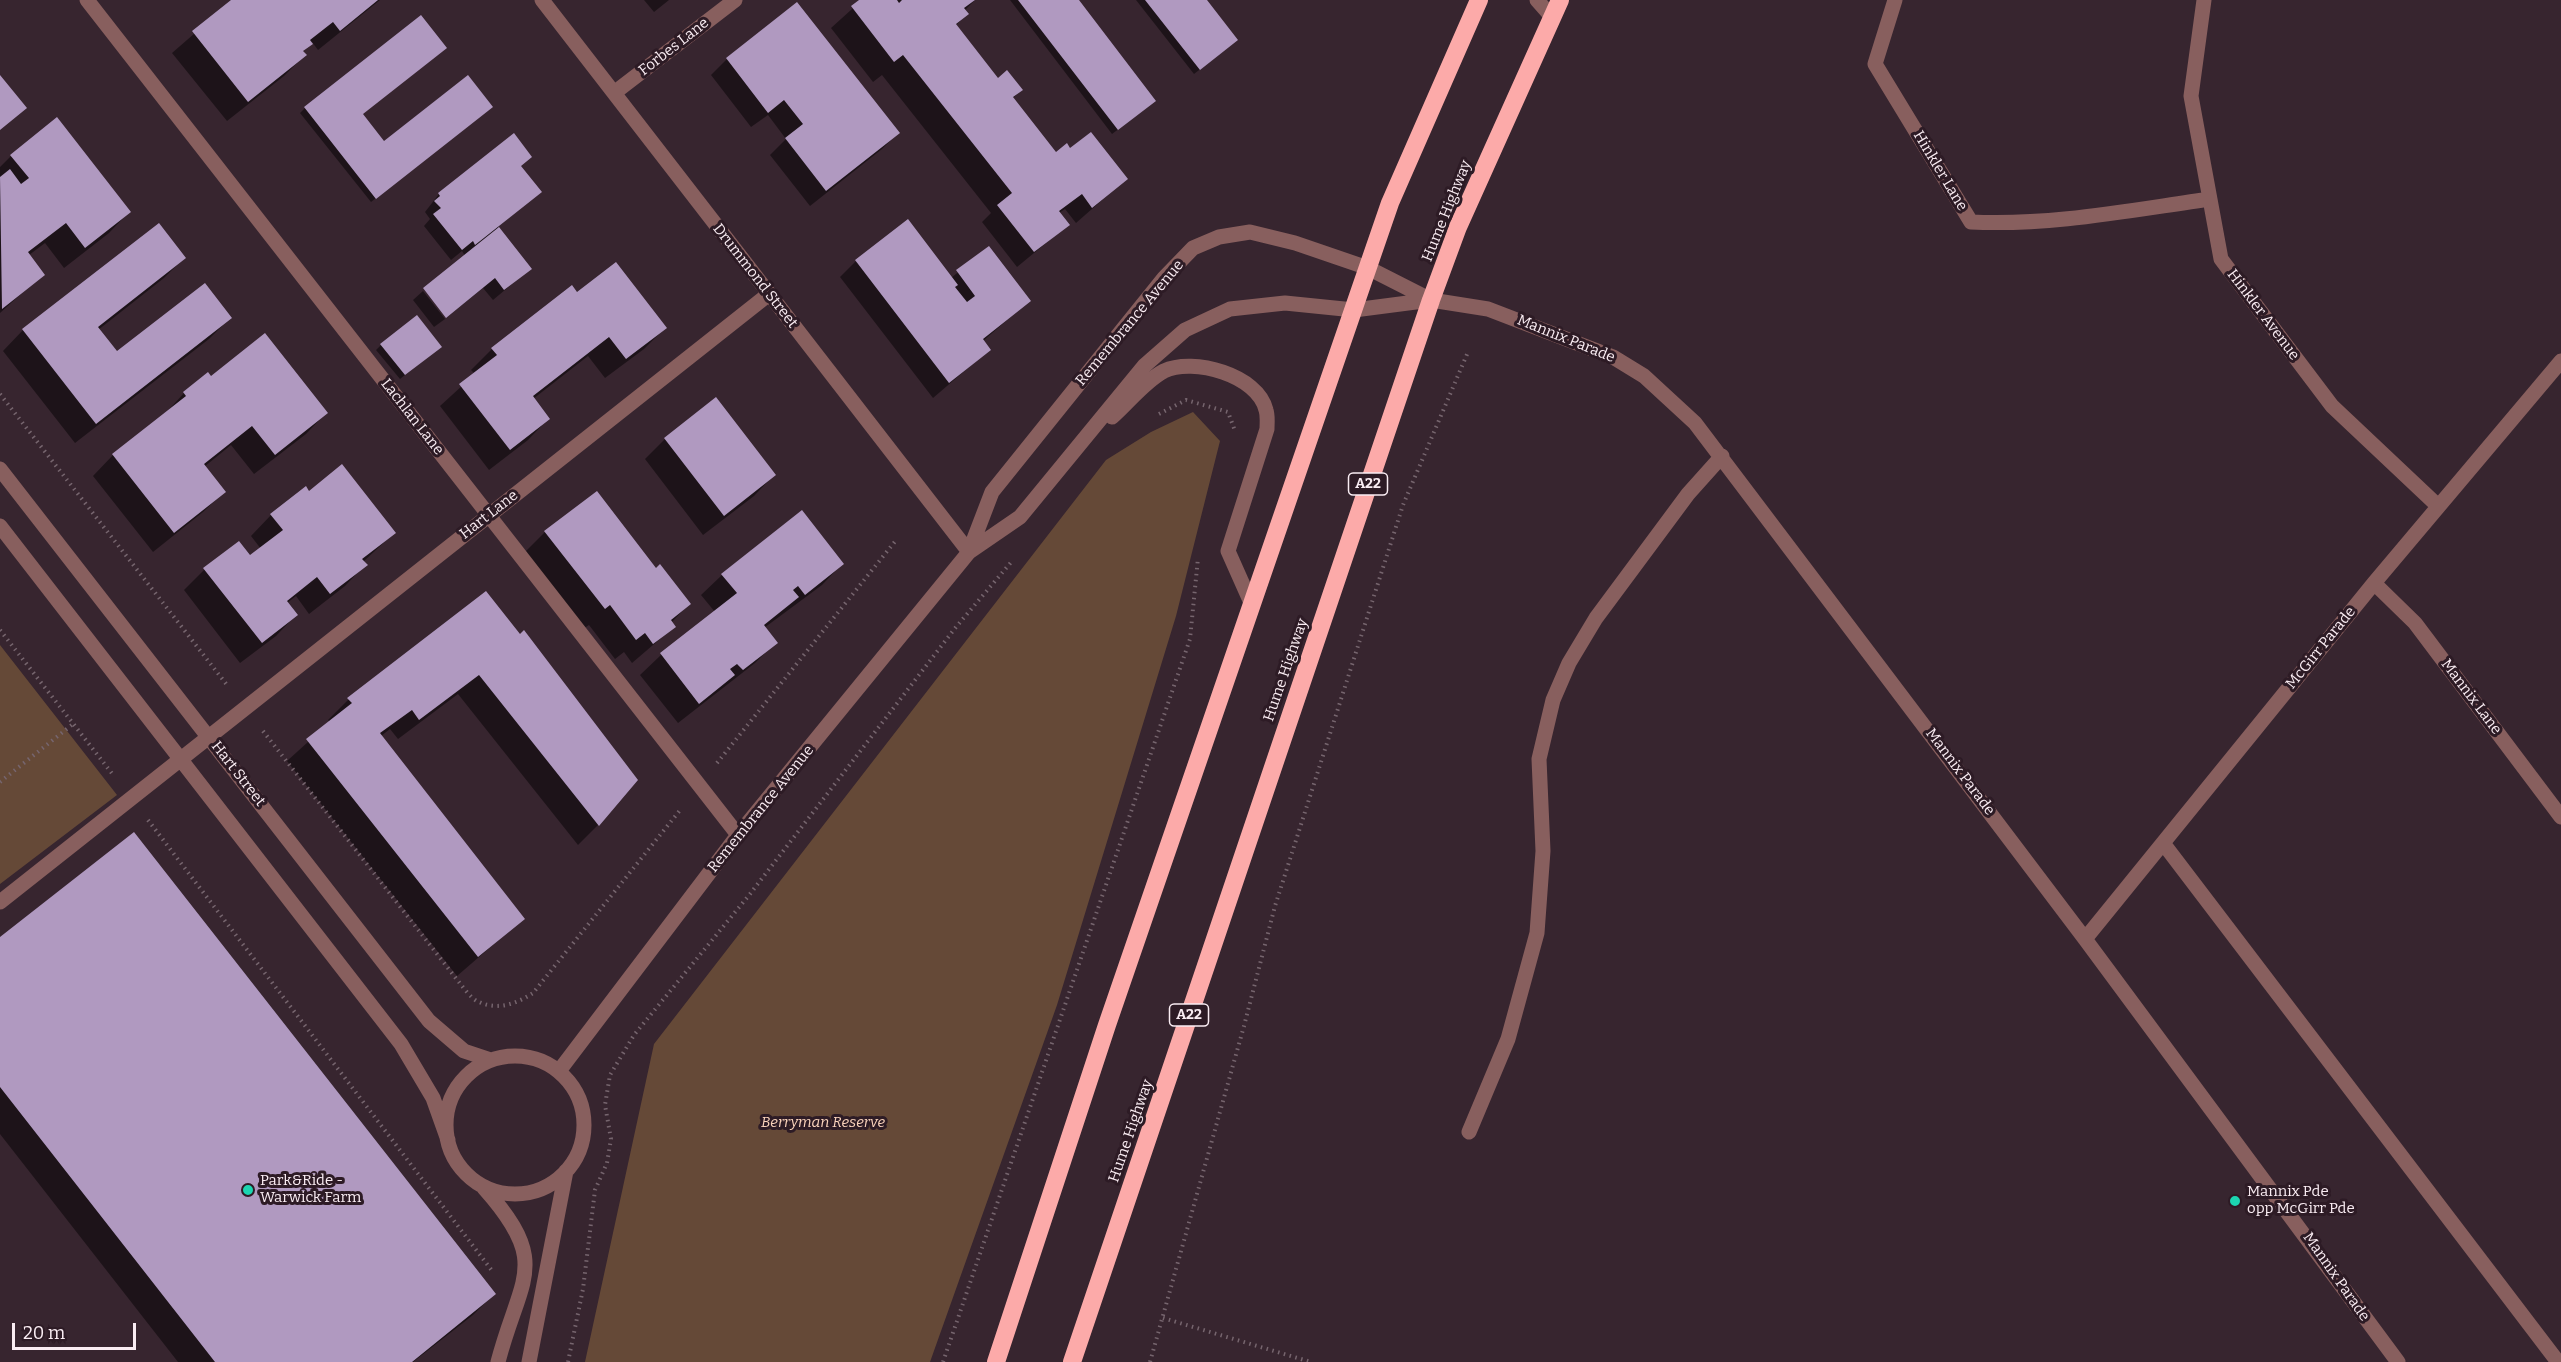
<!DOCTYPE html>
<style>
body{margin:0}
#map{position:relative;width:2561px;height:1362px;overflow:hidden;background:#37252f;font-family:Bitter,serif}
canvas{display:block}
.scale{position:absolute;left:12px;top:1323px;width:124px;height:27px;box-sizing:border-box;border:3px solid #faedf3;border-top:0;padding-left:8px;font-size:18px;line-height:21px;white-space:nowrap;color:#faedf3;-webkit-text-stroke:4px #2d1b25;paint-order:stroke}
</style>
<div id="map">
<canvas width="2561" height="1362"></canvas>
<div class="scale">20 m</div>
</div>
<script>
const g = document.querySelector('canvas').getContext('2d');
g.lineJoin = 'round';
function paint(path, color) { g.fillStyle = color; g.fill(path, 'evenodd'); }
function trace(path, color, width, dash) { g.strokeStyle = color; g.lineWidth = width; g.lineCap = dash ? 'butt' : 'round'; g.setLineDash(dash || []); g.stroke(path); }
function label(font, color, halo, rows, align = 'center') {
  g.font = font + ' Bitter,serif'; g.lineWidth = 6; g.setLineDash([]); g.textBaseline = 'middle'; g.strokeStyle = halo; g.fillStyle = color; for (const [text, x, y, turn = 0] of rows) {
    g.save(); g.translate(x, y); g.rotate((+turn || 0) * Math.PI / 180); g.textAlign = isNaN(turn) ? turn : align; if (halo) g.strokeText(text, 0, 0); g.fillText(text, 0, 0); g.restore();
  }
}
paint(new Path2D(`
 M1193 412 1220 441 1176 616 1057 1005 930 1362H585L654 1044 1106 460 1151 432Z
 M0 645 117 795 0 884Z`), '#654937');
paint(new Path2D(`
 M233 0H380L318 50 312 42 302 52 305 55 284 76 227 121 172 53Z
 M644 0H669L654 12Z
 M862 0H975L964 11 967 14 956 25 998 80 1021 90 1012 99 1055 154 1070 150 1126 179 1076 223 1065 209 1059 213 1068 225 1017 267 982 222 991 213 882 75 873 82 831 28Z
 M1010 0H1077L1149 106 1112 134Z
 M1136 0H1205L1231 45 1194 74Z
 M797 4 898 133 882 149 810 206 770 155 786 139 768 115 751 127 711 75 727 59Z
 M305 108 361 114 384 143 486 112 371 202 300 113Z
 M514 135 520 167 540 192 498 227 530 269 493 300 483 288 447 317 465 256 462 251 451 260 424 226 430 219 425 212 439 194Z
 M11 156 129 212 109 233 64 268 45 243 29 255 43 274 0 313V167Z
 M907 221 951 278 988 248 1029 301 983 341 989 350 933 398 840 277 856 261Z
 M184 258 164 278 98 330 117 353 230 318 209 339 75 443 3 351 23 330Z
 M572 287 577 294 665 328 644 349 605 378 588 356 533 399 548 419 528 440 489 470 440 406 475 374 471 370 492 349Z
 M423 291 445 319 434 327 413 300Z
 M381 345 435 351 400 379 376 350Z
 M208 374 211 378 326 413 306 434 254 474 231 445 204 467 224 492 203 512 153 552 93 476 113 455 164 415 184 393Z
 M665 439 774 475 754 496 703 535 645 459Z
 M309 493 394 533 363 562 365 565 345 586 309 614 296 596 287 603 296 615 276 636 240 663 184 590 204 570 250 557 261 549 251 536 271 515Z
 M545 532 656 570 689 604 671 623 674 627 632 663 624 652 615 659 589 625 583 629 525 552Z
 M842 564 822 585 764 628 776 642 755 663 678 723 640 675 661 655 715 612 701 595 722 575Z
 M486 593 598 825 578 845 458 694 398 739 390 729 381 736 523 919 457 976 287 761 330 722 328 720 348 700Z
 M0 939 494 1294 473 1315 413 1362H178L0 1134Z`), '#0007');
paint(new Path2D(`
 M231 0H378L340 31 333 22 310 40 313 44 303 51 307 55 248 102 192 31Z
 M859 0H897L899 3 902 0H975L964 8 969 14 956 24 998 78 1007 70 1023 90 1013 97 1056 152 1067 143 1070 148 1091 132 1128 179 1092 208 1082 194 1059 211 1070 225 1034 252 997 205 1012 193 903 55 894 62 851 6Z
 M1018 0H1079L1156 101 1118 130Z
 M1145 0H1207L1238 40 1200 70Z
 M797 2 900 133 826 191 785 138 803 124 784 100 768 113 726 58Z
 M421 15 447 48 363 114 384 141 468 75 493 107 376 199 304 107Z
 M0 75 27 108 0 130Z
 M57 117 131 212 85 248 66 223 28 252 45 275 2 309 0 177 10 169 21 184 29 178 10 155Z
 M514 133 532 157 521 166 542 192 475 245 473 241 462 250 433 214 441 208 434 201 440 196 438 193Z
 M908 219 958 285 955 287 967 302 975 296 956 270 989 246 1031 301 983 339 991 350 949 383 855 260Z
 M159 223 186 258 98 327 117 351 205 283 232 318 96 424 22 329Z
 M499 227 532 269 504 290 495 278 446 318 423 288Z
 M616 262 667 328 626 359 609 337 533 396 550 419 510 450 459 384 497 355 491 348 572 285 577 292Z
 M417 315 442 347 405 375 380 344Z
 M265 333 328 413 275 455 252 426 204 464 226 492 174 533 112 454 186 396 183 392 208 372 211 376Z
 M716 397 776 475 724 516 664 438Z
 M342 464 396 533 362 559 368 565 330 594 317 577 287 601 298 615 262 643 203 568 239 541 250 555 283 530 270 514 306 486 309 491Z
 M597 491 656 568 660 564 691 604 671 620 676 627 653 644 645 633 636 640 610 605 605 609 544 531Z
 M802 510 844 564 805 595 798 586 793 590 799 597 764 625 778 643 743 670 737 664 730 669 735 675 699 704 660 653 737 593 721 574Z
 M486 591 520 634 524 630 638 780 599 826 479 675 419 720 412 710 380 733 525 919 478 957 306 739 352 703 347 698Z
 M134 832 496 1294 412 1362H215L0 1087V937Z`), '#b099c0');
trace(new Path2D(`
 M0 394 227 685
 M1159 414 1186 400 1228 412 1235 431
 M0 630 114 776
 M263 731 462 986C466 991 473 1000 479 1002 498 1011 518 1003 533 993L681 809
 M717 763 897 539
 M0 782 73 724
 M148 820 493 1272
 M1163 1318 1311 1362
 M568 1362 583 1289 595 1190 607 1163 611 1139 605 1105 610 1075 634 1035 750 894 956 627 1013 560
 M943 1362 1190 639 1198 558
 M1150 1362 1244 1026 1275 906 1403 505 1468 352`), '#76656e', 4, [1.5, 4.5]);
trace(new Path2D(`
 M87 0 738 835
 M542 0 969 552
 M1537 0 1552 17
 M1895 0 1875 64 1971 222C2051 226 2131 210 2210 199
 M2204 0 2191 96 2221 259 2332 406 2438 506
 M614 93 735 0
 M1112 417C1128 403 1145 381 1164 371 1193 357 1258 375 1266 410 1268 416 1267 423 1267 429L1228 551 1252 605
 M0 469 429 1021 464 1051 491 1060
 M0 526 401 1044 433 1098 448 1140
 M969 552 992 492 1164 278 1193 248 1219 237 1250 232 1295 243 1368 268 1431 300
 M2374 583 2415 623 2561 817
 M2163 843 2558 1362
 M0 902 769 294
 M2085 939 2374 583 2561 361
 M446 1125a69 69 0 1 1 138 0a69 69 0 1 1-138 0Z
 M559 1071 738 835 969 552 1020 517 1144 366 1185 330 1230 309 1285 303 1354 310 1431 300 1488 309 1613 357 1644 376 1695 423 2085 939 2398 1362
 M1469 1132 1508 1039 1537 933 1543 851 1539 759 1553 700 1569 663 1596 618 1688 494 1722 456
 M484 1188C552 1264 520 1277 498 1362
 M529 1362 566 1171`), '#885f5e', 15);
trace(new Path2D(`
 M996 1362 1107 1025 1390 203 1479 0
 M1072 1362 1431 300 1458 227 1560 0`), '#fcaaa9', 18);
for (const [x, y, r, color] of [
 [248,1190,6,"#1cd5b1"],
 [2235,1201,6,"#1cd5b1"]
]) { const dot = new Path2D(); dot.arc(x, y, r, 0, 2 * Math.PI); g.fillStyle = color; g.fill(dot); trace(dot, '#2d1b25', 2); }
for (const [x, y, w] of [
 [1368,484,39],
 [1189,1015,39]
]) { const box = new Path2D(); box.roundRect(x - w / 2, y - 11, w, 22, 4.5); g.fillStyle = '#2d1b25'; g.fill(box); trace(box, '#faedf3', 1.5); }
label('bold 14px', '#faedf3', null, [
 ["A22",1368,484],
 ["A22",1189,1015]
]);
label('15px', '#faedf3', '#2d1b25', [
 ["Forbes Lane",674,47,-38],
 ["Hinkler Lane",1940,171,59],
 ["Hume Highway",1447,211,-68],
 ["Drummond Street",755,276,52],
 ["Hinkler Avenue",2263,315,53],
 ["Remembrance Avenue",1130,323,-50],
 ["Mannix Parade",1566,339,22],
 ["Lachlan Lane",412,417,52],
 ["Hart Lane",489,515,-38],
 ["McGirr Parade",2321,648,-51],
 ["Hume Highway",1286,670,-71],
 ["Mannix Lane",2471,697,53],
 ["Mannix Parade",1960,772,53],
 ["Hart Street",238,774,52],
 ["Remembrance Avenue",761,809,-51],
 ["Hume Highway",1131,1131,-71],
 ["Mannix Parade",2336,1277,55]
]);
label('italic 15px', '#fbd4bc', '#2d1b25', [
 ["Berryman Reserve",823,1123]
]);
label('15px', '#faedf3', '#2d1b25', [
 ["Park&Ride -",260,1181],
 ["Warwick Farm",260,1198],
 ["Mannix Pde",2247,1192],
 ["opp McGirr Pde",2247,1209]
], 'left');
</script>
